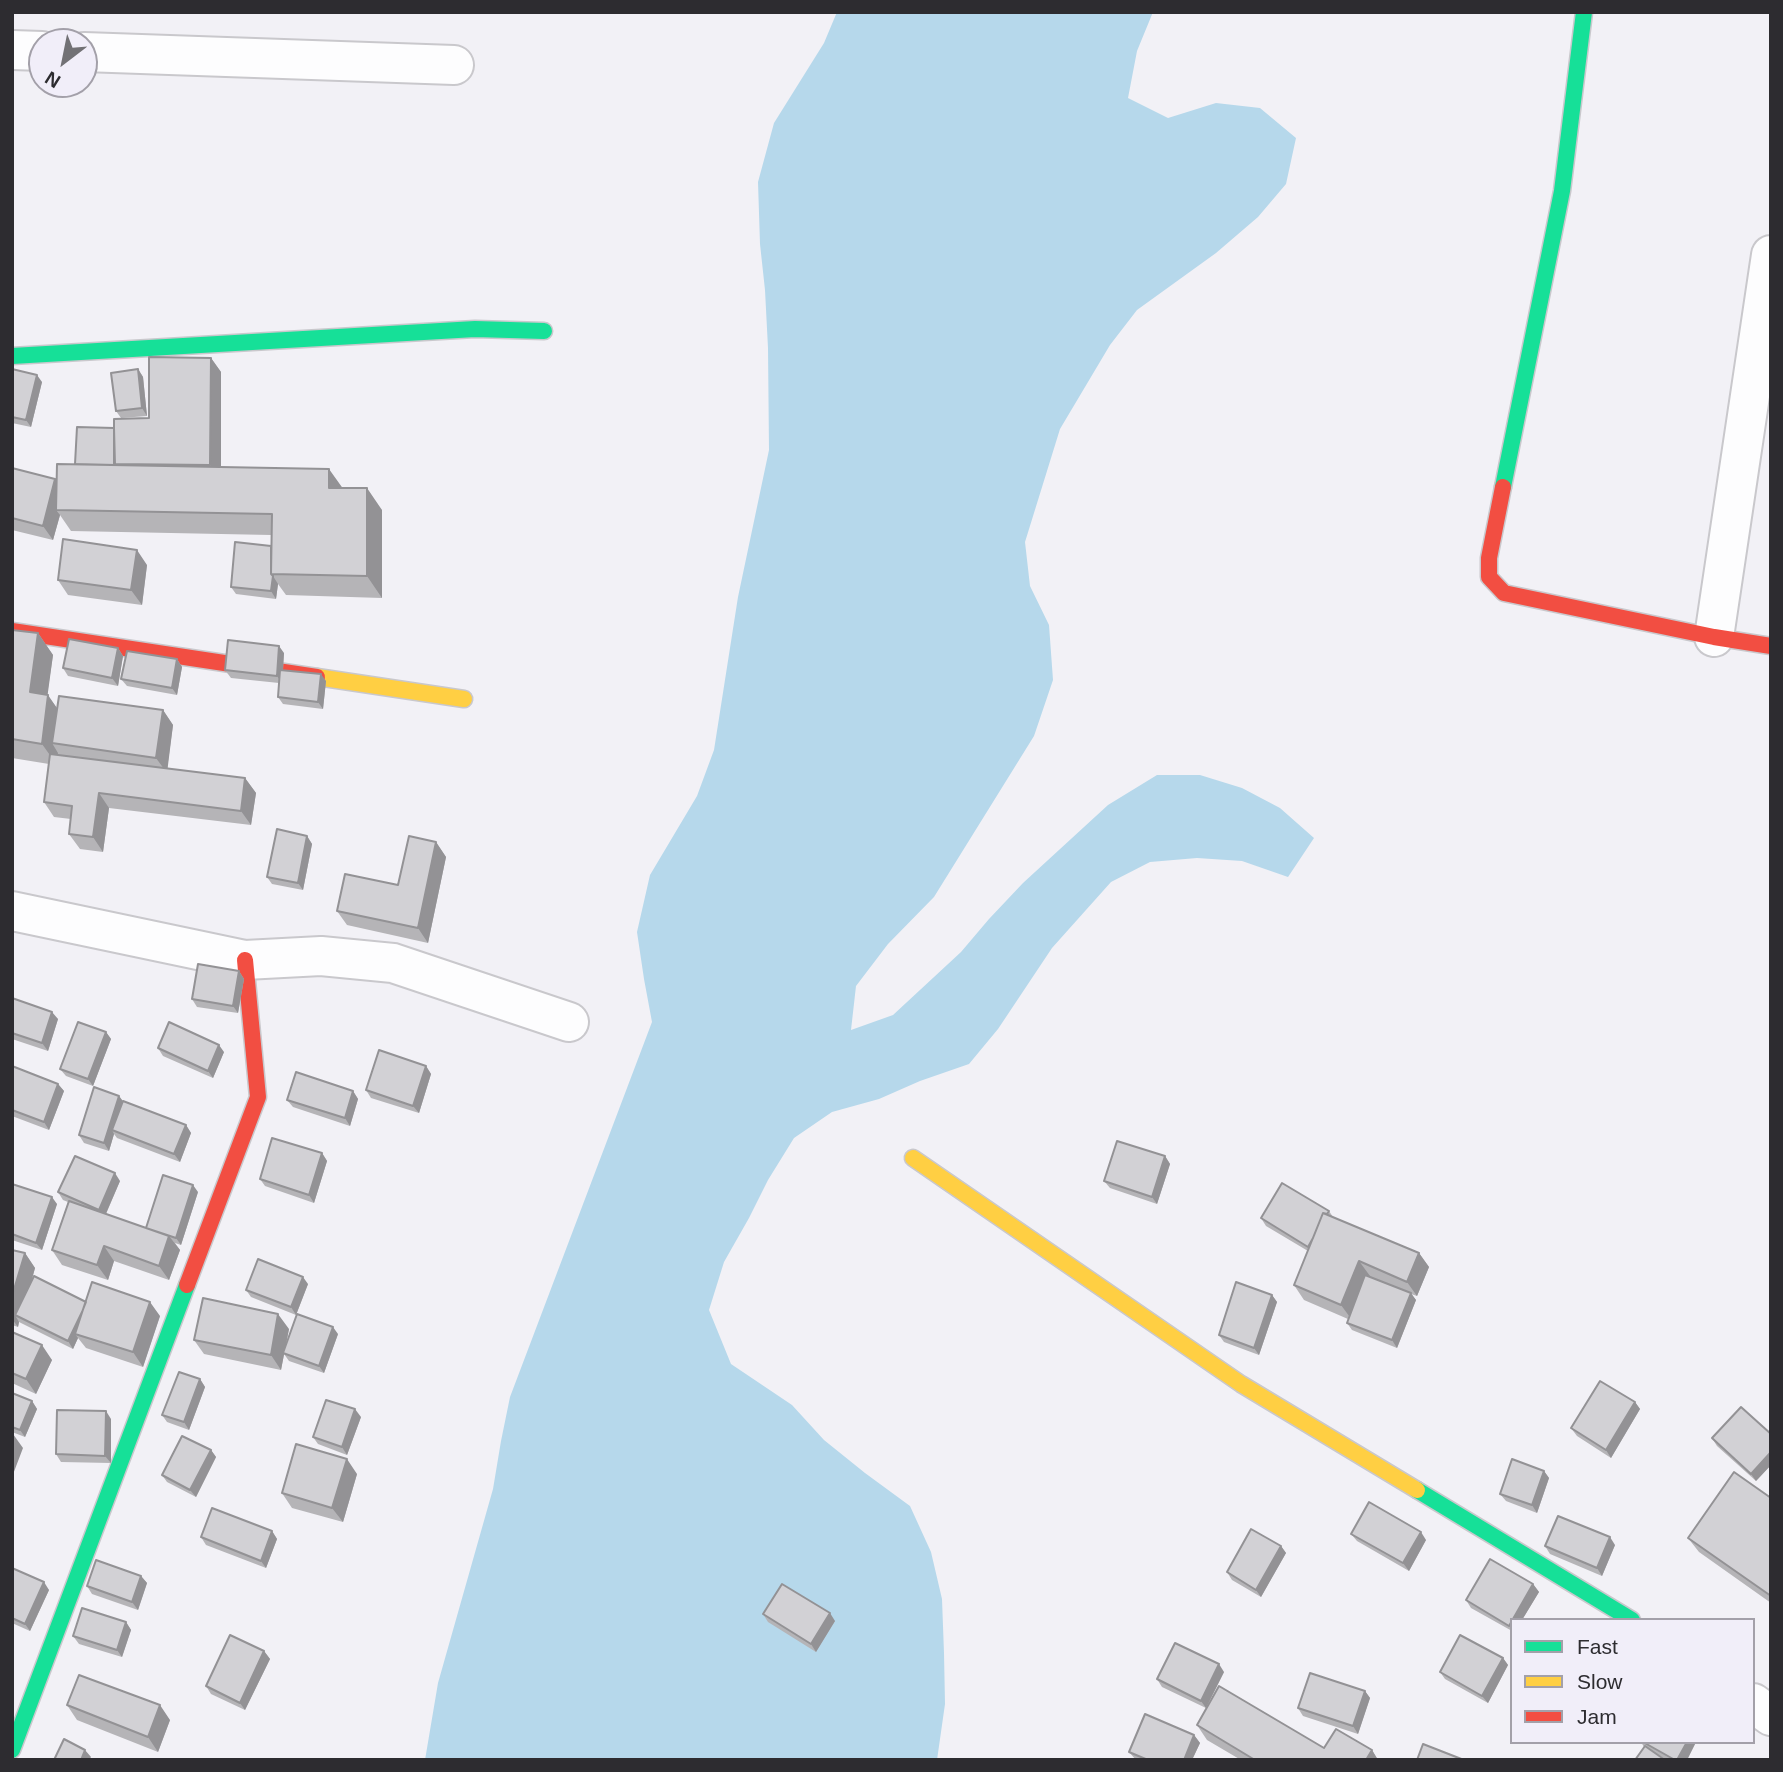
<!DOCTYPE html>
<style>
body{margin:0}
#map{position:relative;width:1783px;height:1772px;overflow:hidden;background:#f2f1f6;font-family:Arial,sans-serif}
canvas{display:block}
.frame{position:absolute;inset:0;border:14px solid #2d2c30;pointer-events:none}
.legend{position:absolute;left:1510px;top:1618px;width:245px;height:126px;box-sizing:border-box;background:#f1eef9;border:2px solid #a3a0a9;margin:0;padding:9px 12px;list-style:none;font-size:21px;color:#2d2c30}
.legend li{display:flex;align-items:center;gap:14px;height:35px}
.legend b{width:35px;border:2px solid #a3a0a9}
.north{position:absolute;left:28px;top:28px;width:70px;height:70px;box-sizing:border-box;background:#f1eef9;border:2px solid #a3a0a9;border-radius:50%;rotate:212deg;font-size:19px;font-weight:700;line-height:28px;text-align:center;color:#2d2c30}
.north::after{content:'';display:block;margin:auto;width:24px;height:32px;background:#727175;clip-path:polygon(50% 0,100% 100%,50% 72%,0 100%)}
</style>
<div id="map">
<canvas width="1783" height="1772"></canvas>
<div class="frame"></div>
<ul class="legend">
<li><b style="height:9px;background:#16e098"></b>Fast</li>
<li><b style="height:9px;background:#ffcf43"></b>Slow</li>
<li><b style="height:9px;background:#f24e42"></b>Jam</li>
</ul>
<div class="north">N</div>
</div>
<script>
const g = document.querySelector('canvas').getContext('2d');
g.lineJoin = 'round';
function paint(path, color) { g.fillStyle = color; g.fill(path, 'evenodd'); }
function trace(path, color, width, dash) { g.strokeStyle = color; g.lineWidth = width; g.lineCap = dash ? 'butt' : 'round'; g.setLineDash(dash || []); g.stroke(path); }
paint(new Path2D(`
 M837 12H1153L1137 51 1128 98 1168 118 1216 103 1260 108 1296 138 1286 184 1258 217 1216 253 1137 310 1110 345 1060 429 1025 542 1030 586 1049 625 1053 680 1034 736 934 897 888 944 856 986 851 1030 893 1015 961 952 989 919 1023 883 1108 805 1157 775H1200L1242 788 1280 808 1314 838 1288 877 1242 861 1197 858 1150 862 1111 882 1052 948 998 1029 969 1064 920 1081 879 1099 832 1112 794 1138 768 1180 749 1218 724 1262 709 1310 731 1364 792 1405 824 1440 865 1473 910 1506 931 1552 942 1599 944 1653 945 1704 937 1760H425L438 1683 493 1489 501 1441 510 1397 652 1022 644 979 637 932 650 875 697 796 714 750 738 597 769 450 768 348 765 290 760 244 758 182 774 123 824 43Z`), '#b6d8eb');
const street = new Path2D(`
 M12 50 42 51
 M84 52 454 65
 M1714 637 1771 255
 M12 911 245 960 321 956 393 963 569 1022
 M1753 1703 1771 1716`);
const fast = new Path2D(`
 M12 356 475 329 544 331
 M1503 487 1562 191 1584 12
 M1417 1490 1632 1620
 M12 1750 187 1285`);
const slow = new Path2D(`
 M317 677 464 699
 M913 1158 1241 1384 1417 1490`);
const jam = new Path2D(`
 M1503 487 1489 558V577L1504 593 1714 637 1771 646
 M12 631 317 677
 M187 1285 258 1097 245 960`);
trace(street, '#c9c8cc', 42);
trace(fast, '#c9c8cc', 19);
trace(slow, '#c9c8cc', 19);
trace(jam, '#c9c8cc', 19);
trace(street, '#fdfdfe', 38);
trace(fast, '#16e098', 16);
trace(slow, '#ffcf43', 16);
trace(jam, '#f24e42', 16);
paint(new Path2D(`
 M211 358 221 372V467L343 488 382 510V598L286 595 278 584 276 599 236 594 231 587 271 546V535L71 531 60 515 53 540 12 530V468L56 481 114 428 149 418Z
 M12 369 42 382 31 427 12 423Z
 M138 369 143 377 147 416 121 418 116 411Z
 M147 565 142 605 68 595 58 580Z
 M12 630 38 633 53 655 47 695 57 708 163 710 173 725 167 769 245 778 256 793 251 825 109 808 103 852 80 849 69 834 71 819 54 817 44 802 49 764 12 758Z
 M118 648 123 656 118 686 68 676 63 668Z
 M284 653 283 670 326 681 323 709 283 704 278 697 279 683 231 678 225 670Z
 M177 659 182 667 177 695 127 686 121 679Z
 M307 836 312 844 303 890 272 884 267 877Z
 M436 842 446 857 428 943 347 925 337 911 398 885Z
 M239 971 244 979 238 1013 197 1007 192 999Z
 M12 998 58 1019 48 1051 12 1039Z
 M106 1032 111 1039 93 1086 66 1076 60 1069Z
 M158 1048 224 1052 213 1078 163 1056Z
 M12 1066 58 1084 64 1091 49 1130 12 1116Z
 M426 1066 431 1074 419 1113 371 1098 366 1090Z
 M353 1091 358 1099 350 1126 293 1107 287 1100Z
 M119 1096 123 1101 186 1125 191 1133 180 1162 117 1138 114 1134 109 1151 84 1143 79 1135Z
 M322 1153 327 1161 314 1203 265 1186 260 1179Z
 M1165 1156 1170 1164 1157 1204 1110 1188 1104 1181Z
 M120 1181 106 1214 146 1228 198 1192 181 1245 175 1243 180 1250 169 1280 114 1261 108 1280 62 1265 52 1250 68 1202 63 1200 58 1192Z
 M12 1184 57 1204 42 1250 12 1240Z
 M1329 1211 1333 1217 1419 1253 1429 1267 1417 1296 1411 1294 1416 1300 1397 1348 1352 1330 1347 1323 1348 1319 1304 1300 1294 1285 1308 1251 1266 1226 1261 1218Z
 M12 1250 25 1253 35 1268 31 1283 86 1302 160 1316 143 1367 86 1348 78 1338 73 1349 19 1322 18 1327 12 1325Z
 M308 1284 296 1315 251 1297 246 1290Z
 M1272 1295 1277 1302 1259 1355 1224 1342 1219 1335Z
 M289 1329 285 1349 338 1334 324 1373 289 1361 284 1354 281 1370 204 1354 194 1340Z
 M12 1332 52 1360 36 1394 12 1383Z
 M200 1379 205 1387 189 1430 167 1422 162 1415Z
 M12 1393 32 1401 37 1409 25 1437 12 1432Z
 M1635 1402 1640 1409 1611 1458 1577 1436 1571 1428Z
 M361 1417 347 1455 318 1444 313 1437Z
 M111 1419V1463L61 1462 56 1454Z
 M1771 1434V1465L1756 1481 1717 1446 1712 1438Z
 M211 1450 216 1457 196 1497 167 1482 162 1475Z
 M1544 1471 1549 1478 1537 1513 1506 1501 1500 1494Z
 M357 1474 343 1522 292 1508 282 1493Z
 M1771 1498V1603L1699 1552 1688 1538Z
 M272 1531 277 1539 266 1568 206 1545 201 1537Z
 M1351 1534 1426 1540 1409 1571 1357 1541Z
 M1615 1545 1602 1576 1550 1554 1545 1546Z
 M1281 1546 1286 1553 1261 1597 1232 1580 1227 1572Z
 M12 1568 49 1590 30 1631 12 1623Z
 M141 1576 147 1583 138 1610 92 1594 87 1586Z
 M1533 1584 1539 1592 1522 1620H1512V1631L1471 1608 1466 1600Z
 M763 1614 835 1621 816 1652 768 1622Z
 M126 1622 131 1630 122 1657 79 1644 73 1636Z
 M264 1651 270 1659 245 1710 211 1694 206 1686Z
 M1503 1658 1508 1665 1488 1703 1445 1679 1440 1672Z
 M1224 1672 1206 1708 1162 1687 1157 1679Z
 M1365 1691 1370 1698 1358 1734 1303 1716 1298 1708Z
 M67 1705 170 1720 158 1752 77 1720Z
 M1197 1725 1324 1748 1372 1750 1378 1760H1241L1207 1740Z
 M1194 1735 1200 1743 1192 1760H1136L1129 1752Z
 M1641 1742H1696L1687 1760H1667L1644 1747Z`), '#b5b4b7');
paint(new Path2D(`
 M211 358 221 372V480L210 465Z
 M138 369 143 377 147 416 142 408Z
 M37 375 42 382 31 427 26 420Z
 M329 469 344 490 329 488Z
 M55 479 65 494 56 510 60 515 53 540 43 526Z
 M367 488 382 510V598L367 576Z
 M137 550 147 565 142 605 131 590Z
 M273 576 278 584 276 599 271 591Z
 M38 633 53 655 45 714 30 692Z
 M279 646 284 653 282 683 277 676Z
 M118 648 123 656 118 686 112 678Z
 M177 659 182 667 177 695 172 688Z
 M321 674 326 681 323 709 318 702Z
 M48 695 63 717 52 743 58 753 57 765 42 744Z
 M163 710 173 725 167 773 156 758Z
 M245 778 256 793 251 825 241 811Z
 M99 793 109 808 103 852 93 837Z
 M307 836 312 844 303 890 298 883Z
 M436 842 446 857 428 943 418 928Z
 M239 971 244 979 238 1013 233 1006Z
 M52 1012 58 1019 48 1051 42 1043Z
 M106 1032 111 1039 93 1086 88 1079Z
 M219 1045 224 1052 213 1078 208 1071Z
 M426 1066 431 1074 419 1113 413 1106Z
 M58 1084 64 1091 49 1130 44 1122Z
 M353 1091 358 1099 350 1126 345 1118Z
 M119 1096 124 1103 112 1130 114 1134 109 1151 104 1143Z
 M186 1125 191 1133 180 1162 174 1154Z
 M322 1153 327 1161 314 1203 309 1195Z
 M1165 1156 1170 1164 1157 1204 1152 1197Z
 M115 1173 120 1181 104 1218 99 1210Z
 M193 1185 198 1192 181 1245 176 1238Z
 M52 1197 57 1204 42 1250 36 1243Z
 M169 1236 180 1250 169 1280 159 1266Z
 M104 1246 114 1261 108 1280 97 1265Z
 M25 1253 35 1268 21 1318 15 1315 19 1322 18 1327 12 1319V1296Z
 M1419 1253 1429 1267 1417 1296 1407 1282Z
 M1359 1261 1370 1276 1352 1320 1341 1305Z
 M303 1277 308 1284 296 1315 291 1307Z
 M1411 1293 1416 1300 1397 1348 1392 1340Z
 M1272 1295 1277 1302 1259 1355 1254 1348Z
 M150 1302 160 1316 143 1367 133 1352Z
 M87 1303 75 1334 78 1338 73 1349 68 1341Z
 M278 1314 289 1329 281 1370 271 1355Z
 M333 1327 338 1334 324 1373 319 1366Z
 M42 1345 52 1360 36 1394 26 1379Z
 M200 1379 205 1387 189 1430 184 1422Z
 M32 1401 37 1409 25 1437 20 1430Z
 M1635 1402 1640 1409 1611 1458 1606 1450Z
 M355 1409 361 1417 347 1455 342 1447Z
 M106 1411 111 1419V1463L105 1456Z
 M13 1434 23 1448 12 1477V1435Z
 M211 1450 216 1457 196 1497 190 1490Z
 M1771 1452V1465L1756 1481 1751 1474Z
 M347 1459 357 1474 343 1522 332 1508Z
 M1544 1471 1549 1478 1537 1513 1532 1505Z
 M272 1531 277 1539 266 1568 261 1561Z
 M1421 1532 1426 1540 1409 1571 1403 1563Z
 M1610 1537 1615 1545 1602 1576 1597 1568Z
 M1281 1546 1286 1553 1261 1597 1256 1590Z
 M141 1576 147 1583 138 1610 132 1602Z
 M44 1582 49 1590 30 1631 25 1624Z
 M1533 1584 1539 1592 1522 1620H1513Z
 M830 1613 835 1621 816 1652 811 1644Z
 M126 1622 131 1630 122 1657 117 1650Z
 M264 1651 270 1659 245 1710 240 1703Z
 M1503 1658 1508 1665 1488 1703 1482 1696Z
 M1219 1664 1224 1672 1206 1708 1201 1701Z
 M1365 1691 1370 1698 1358 1734 1353 1726Z
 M160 1705 170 1720 158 1752 148 1737Z
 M1194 1735 1200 1743 1192 1760H1184Z
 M1687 1742H1696L1687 1760H1677Z
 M85 1750 91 1757 89 1760H81Z
 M1372 1750 1378 1760H1366Z`), '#939295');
const building = new Path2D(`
 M149 357 211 358 210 465 114 464V419L149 418Z
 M12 369 37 375 26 420 12 417Z
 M138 369 142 408 116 411 111 373Z
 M77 427 114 428 115 465 75 464Z
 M57 464 329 469V488H367V576L271 574 272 514 56 510Z
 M12 468 55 479 43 526 12 518Z
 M63 539 137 550 131 590 58 580Z
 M235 542 271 546V574L273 576 271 591 231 587Z
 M12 630 38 633 30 692 48 695 42 744 12 739Z
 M69 639 118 648 112 678 63 668Z
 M228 640 279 646 277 676 225 670Z
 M127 651 177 659 172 688 121 679Z
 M280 670 321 674 318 702 278 697Z
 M59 696 163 710 156 758 52 743Z
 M50 754 245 778 241 811 99 793 93 837 69 834 72 806 44 802Z
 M277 829 307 836 298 883 267 877Z
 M409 836 436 842 418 928 337 911 345 874 398 885Z
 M198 964 239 971 233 1006 192 999Z
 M12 998 52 1012 42 1043 12 1033Z
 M78 1022 106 1032 88 1079 60 1069Z
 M169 1022 219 1045 208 1071 158 1048Z
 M379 1050 426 1066 413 1106 366 1090Z
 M12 1066 58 1084 44 1122 12 1110Z
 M296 1072 353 1091 345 1118 287 1100Z
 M94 1087 119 1096 104 1143 79 1135Z
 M123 1101 186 1125 174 1154 112 1130Z
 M272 1138 322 1153 309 1195 260 1179Z
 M1117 1141 1165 1156 1152 1197 1104 1181Z
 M75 1156 115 1173 99 1210 58 1192Z
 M163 1175 193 1185 176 1238 146 1228Z
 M1282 1183 1329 1211 1327 1214 1323 1213 1313 1238 1308 1247 1261 1218Z
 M12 1184 52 1197 36 1243 12 1234Z
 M69 1201 169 1236 159 1266 104 1246 97 1265 52 1250Z
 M1323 1213 1419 1253 1407 1282 1359 1261 1341 1305 1294 1285Z
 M12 1250 25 1253 12 1296Z
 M258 1259 303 1277 291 1307 246 1290Z
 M1365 1275 1411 1293 1392 1340 1347 1323Z
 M34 1276 86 1302 82 1312 68 1341 15 1315Z
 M92 1282 150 1302 133 1352 75 1334Z
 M1236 1282 1272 1295 1254 1348 1219 1335Z
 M203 1298 278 1314 271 1355 194 1340Z
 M297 1314 333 1327 319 1366 283 1353Z
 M12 1332 42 1345 26 1379 12 1373Z
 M179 1372 200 1379 184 1422 162 1415Z
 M1600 1381 1635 1402 1606 1450 1571 1428Z
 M12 1393 32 1401 20 1430 12 1427Z
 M326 1400 355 1409 342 1447 313 1437Z
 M1741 1407 1771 1434V1452L1751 1474 1712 1438Z
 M57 1410 106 1411 105 1456 56 1454Z
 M182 1436 211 1450 190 1490 162 1475Z
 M296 1444 347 1459 332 1508 282 1493Z
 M1512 1459 1544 1471 1532 1505 1500 1494Z
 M1734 1472 1771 1498V1596L1688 1538Z
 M1369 1502 1421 1532 1403 1563 1351 1534Z
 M212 1508 272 1531 261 1561 201 1537Z
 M1558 1516 1610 1537 1597 1568 1545 1546Z
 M1251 1529 1281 1546 1256 1590 1227 1572Z
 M1490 1559 1533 1584 1509 1626 1466 1600Z
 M96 1560 141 1576 132 1602 87 1586Z
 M12 1568 44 1582 25 1624 12 1618Z
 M782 1584 830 1613 811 1644 763 1614Z
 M82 1608 126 1622 117 1650 73 1636Z
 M230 1635 264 1651 240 1703 206 1686Z
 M1460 1635 1503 1658 1482 1696 1440 1672Z
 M1175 1643 1219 1664 1201 1701 1157 1679Z
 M1310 1673 1365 1691 1353 1726 1298 1708Z
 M79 1675 160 1705 148 1737 67 1705Z
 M1219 1686 1324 1748 1336 1729 1372 1750 1366 1760H1255L1197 1725Z
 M1145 1714 1194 1735 1184 1760H1148L1129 1752Z
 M64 1739 85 1750 81 1760H54Z
 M1643 1742H1687L1677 1760H1675Z
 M1423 1744 1464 1760H1417Z
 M1645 1746 1665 1760H1635Z`);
paint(building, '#d2d1d5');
trace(building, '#939295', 2);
</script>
